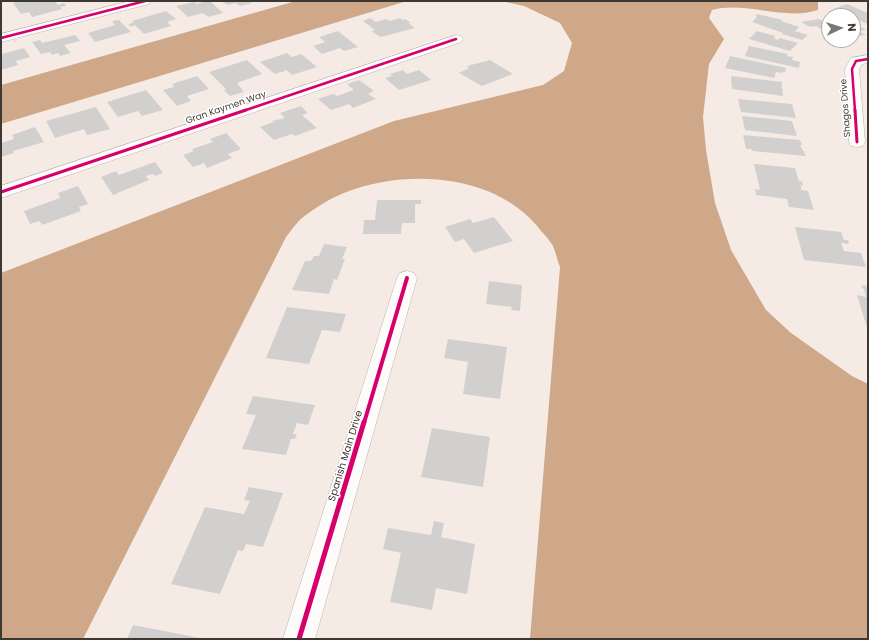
<!DOCTYPE html>
<style>
body{margin:0}
#map{position:relative;width:869px;height:640px;overflow:hidden;background:#f5ebe4;font-family:Poppins,sans-serif}
canvas{display:block}
.frame{position:absolute;inset:0;border:2px solid #3e3833;pointer-events:none}
.north{position:absolute;left:821px;top:8px;width:40px;height:40px;box-sizing:border-box;background:#fff;border:1px solid #b2afad;border-radius:50%;rotate:86deg;font-size:11px;font-weight:700;line-height:16px;text-align:center;color:#3e3833}
.north::after{content:'';display:block;margin:auto;width:14px;height:18px;background:#7e7771;clip-path:polygon(50% 0,100% 100%,50% 72%,0 100%)}
</style>
<div id="map">
<canvas width="869" height="640"></canvas>
<div class="frame"></div>
<div class="north">N</div>
</div>
<script>
const g = document.querySelector('canvas').getContext('2d');
g.lineJoin = 'round';
function paint(path, color) { g.fillStyle = color; g.fill(path, 'evenodd'); }
function trace(path, color, width, dash) { g.strokeStyle = color; g.lineWidth = width; g.lineCap = dash ? 'butt' : 'round'; g.setLineDash(dash || []); g.stroke(path); }
function label(font, color, halo, rows, align = 'center') {
  g.font = font + ' Poppins,sans-serif'; g.lineWidth = 3; g.setLineDash([]); g.textBaseline = 'middle'; g.strokeStyle = halo; g.fillStyle = color; for (const [text, x, y, turn = 0] of rows) {
    g.save(); g.translate(x, y); g.rotate((+turn || 0) * Math.PI / 180); g.textAlign = isNaN(turn) ? turn : align; if (halo) g.strokeText(text, 0, 0); g.fillText(text, 0, 0); g.restore();
  }
}
paint(new Path2D(`
 M296 1H407L1 124V85Z
 M501 1H818V10C783 21 747 1 712 10L709 18 724 39 709 64 703 117 706 150 715 203 731 250 766 310 791 333 852 376 868 384V639H530L560 267C557 260 556 253 553 246 550 241 546 236 542 232 500 175 411 168 349 191 332 197 316 207 302 218 296 223 291 231 286 237L83 639H1V273L394 121 543 85 564 71 572 43 560 23 524 6Z`), '#cfa88a');
paint(new Path2D(`
 M22 1H55L58 5 64 3 66 6 60 7 62 9 32 17 29 12 21 14 13 3Z
 M206 1H210L223 13 208 17 203 13 188 17 176 6 194 2 197 4Z
 M222 1H249L252 3 240 6 236 3 227 5Z
 M847 4 868 13V24L853 18V16H849L833 9Z
 M166 11 176 19 167 22 171 26 144 34 135 25 131 27 128 24 133 23 132 21Z
 M757 14 783 20 781 21 799 27 795 31 808 35 802 40 782 34 783 33 752 22 757 17 756 16Z
 M370 18 376 22 386 19 390 21 400 18 403 20 405 19 411 23H408L415 28 381 37 371 31 375 30 363 21Z
 M819 19 829 25V34L816 26 810 27 801 22Z
 M119 20 131 32 95 42 88 33 115 25 112 21Z
 M853 22 866 30 859 31 866 35 853 37Z
 M338 31 358 47 344 51 340 48 322 54 313 46 325 42 319 37Z
 M757 31 775 36 774 38 777 40 780 38 798 43 790 51 749 39Z
 M75 35 80 41 64 45 71 53 60 56 58 53 52 55 50 52 41 54 32 42 40 40 42 43Z
 M749 46 788 54 787 56 793 57 792 60 800 62 799 68 745 56Z
 M24 48 30 57 16 61 18 65 1 70V55L2 54Z
 M287 53 292 57 301 54 317 67 292 75 285 69V71L275 74 260 62Z
 M730 56 786 68 785 72H783V73L776 72 774 78 725 68Z
 M247 60 262 74 237 83 244 92 230 96 224 90 226 89 209 72Z
 M490 60 513 74 482 86 459 73 469 68 467 66Z
 M403 70 407 74 419 70 431 80 399 90 385 78 392 76 390 74Z
 M197 76 209 89 187 96 191 101 177 106 163 90 174 87 172 84Z
 M731 76 782 82V87L781 88H782L783 96 732 89Z
 M359 80 374 91 368 94 376 99 353 108 349 104 331 110 318 99 333 94 337 96 354 90 347 84Z
 M146 90 163 110 142 116 138 111 118 117 107 102Z
 M738 99 792 104 796 118 741 112Z
 M301 106 308 113 302 115 317 128 295 136 292 134 274 140 260 127 274 122 272 121 285 118 280 113Z
 M96 107 110 129 87 135 84 129 55 138 46 121Z
 M742 116 792 121 797 136 745 130Z
 M35 127 44 142 13 151 14 153 1 157V143L14 139 12 135Z
 M226 133 241 149 228 154 232 158 207 168 204 163 193 167 183 155 194 151 192 149 213 142 210 139Z
 M743 135 800 140 802 145H800L806 156 752 151 751 149H746Z
 M155 162 163 173 155 176 153 174 146 176 149 180 113 195 101 177 116 171 119 175Z
 M754 164 795 168 799 181H802L803 186 799 185 801 186V190L808 191 814 210 789 207 787 199 756 195 755 189 760 190Z
 M78 186 88 204 79 207 81 211 42 225 40 221 30 224 24 211 60 198 58 193Z
 M377 200H421V204H415V223H402L401 234H363L364 220H375Z
 M494 217 513 241 474 253 464 239 455 242 445 227 470 219 473 223Z
 M795 227 841 232 844 240H848L849 244 841 243 844 251 861 253 866 267 804 260Z
 M324 244 347 247 342 259H345L337 280 334 279 329 294 292 290 305 261H311L314 256H319Z
 M489 281 522 285 520 311 511 310 512 307 486 304Z
 M864 285 868 287V331L857 295 866 297 864 289 861 287Z
 M287 307 346 314 340 332 322 330 309 364 266 358Z
 M448 339 507 347 500 399 463 394 468 362 444 358Z
 M253 396 315 405 308 425 297 423 293 434H297L295 439H291L286 455 242 449 256 415 246 414Z
 M432 428 490 437 483 487 421 477Z
 M249 487 283 493 263 547 246 544 243 551 238 550 220 594 171 584 205 507 244 514 250 501 244 500Z
 M434 521 444 523 441 537 475 544 467 594 436 588 432 610 390 602 401 553 383 549 388 528 431 535Z
 M133 625 200 638V639H127Z`), '#d2d0cf');
const minor = new Path2D(`
 M130 1H151L149 4 1 42V34Z
 M456 35 461 36 463 39 461 42 1 198V186Z
 M868 55V63L862 64 859 69 865 142 863 146 857 147 851 146 849 142 845 69 851 58Z
 M407 271 414 273 417 278 315 639H283L397 278 400 273Z`);
trace(minor, '#bab2ac', 1);
paint(minor, '#fefcfb');
trace(new Path2D(`
 M1 38 145 1
 M243 111 456 39
 M855 111 852 69 856 61 868 59`), '#d6006c', 2.5);
trace(new Path2D(`
 M855 110 857 142
 M1 192 246 110`), '#d6006c', 3);
trace(new Path2D(`
 M364 423 407 278`), '#d6006c', 4);
trace(new Path2D(`
 M299 639 364 422`), '#d6006c', 5);
label('9px', '#3e3833', '#fff', [
 ["Gran Kaymen Way",226,108,-19],
 ["Shagos Drive",846,108,-94]
]);
label('10px', '#3e3833', '#fff', [
 ["Spanish Main Drive",346,456,-73]
]);
</script>
